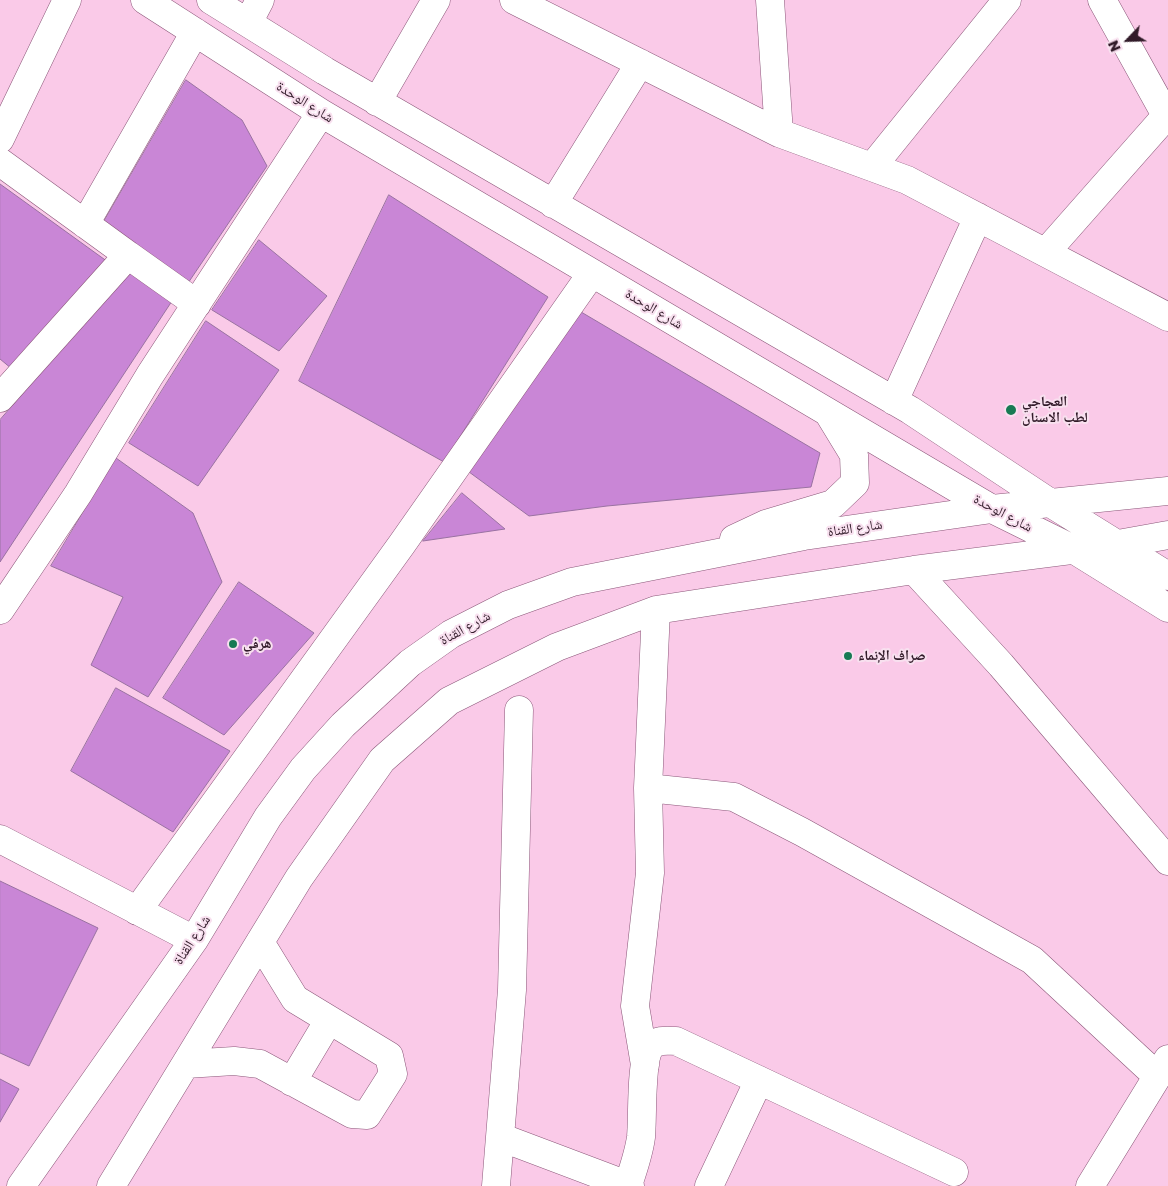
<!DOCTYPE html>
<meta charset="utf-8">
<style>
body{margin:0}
#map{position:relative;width:1168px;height:1186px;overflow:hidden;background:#facae8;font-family:"Golos Text",sans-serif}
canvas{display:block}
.north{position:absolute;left:1103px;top:15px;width:50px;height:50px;-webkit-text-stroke:4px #f8e0ef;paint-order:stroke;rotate:246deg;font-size:14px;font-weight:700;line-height:20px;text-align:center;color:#311b29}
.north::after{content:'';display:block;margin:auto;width:18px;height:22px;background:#311b29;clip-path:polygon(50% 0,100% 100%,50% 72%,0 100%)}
</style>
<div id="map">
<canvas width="1168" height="1186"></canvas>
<div class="north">N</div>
</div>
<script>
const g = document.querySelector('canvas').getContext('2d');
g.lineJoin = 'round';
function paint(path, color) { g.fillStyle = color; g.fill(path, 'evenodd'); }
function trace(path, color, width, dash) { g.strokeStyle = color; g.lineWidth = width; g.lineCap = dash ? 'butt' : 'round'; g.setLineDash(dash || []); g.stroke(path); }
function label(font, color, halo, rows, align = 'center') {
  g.font = font + ' "Golos Text","Noto Naskh Arabic",sans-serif'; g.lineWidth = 4; g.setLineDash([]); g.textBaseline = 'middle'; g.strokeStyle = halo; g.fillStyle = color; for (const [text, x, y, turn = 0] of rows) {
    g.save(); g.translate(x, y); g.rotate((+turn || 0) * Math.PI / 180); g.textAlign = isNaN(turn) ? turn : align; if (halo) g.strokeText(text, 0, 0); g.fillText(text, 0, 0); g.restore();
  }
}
const building = new Path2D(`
 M186 80 242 120 267 166 182 292 102 225Z
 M0 184 108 262 12 369 0 359Z
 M389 195 548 297 444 462 299 381Z
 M259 240 327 296 279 351 212 310Z
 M129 272 172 301 0 562V420Z
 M576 309 820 453 811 487 607 506 529 516 465 469Z
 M206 321 279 370 198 486 129 443Z
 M116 458 193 513 222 582 148 697 91 665 123 597 51 566Z
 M462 493 505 529 423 541Z
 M239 582 314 633 224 735 163 698Z
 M116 688 230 751 173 832 71 771Z
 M0 881 98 928 29 1066 0 1053Z
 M0 1079 19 1089 0 1122Z`);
paint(building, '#c986d6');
trace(building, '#9972a1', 1);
const minor = new Path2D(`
 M145 0 321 113 992 509 1073 549 1168 608
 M211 0 325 71 910 410 1052 504 1168 576
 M514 0 779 133 907 180 1168 317
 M770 0 779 133
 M1102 0 1168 119
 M248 23 260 0
 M377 102 436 0
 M0 139 67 0
 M0 162 128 255 0 398
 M872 167 1007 0
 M553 204 640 63
 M85 224 195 32
 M1046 252 1166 116
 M128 255 197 304
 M894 401 978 217
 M734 539 766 524 833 504 855 483 854 455 829 414
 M914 570 1001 665 1168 861
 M0 610 78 494 150 375 321 113
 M648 788 734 797 802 832 1032 960 1157 1076
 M0 839 194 940
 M137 911 402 544 592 273
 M186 1064 234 1061 260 1064 352 1114 367 1115 393 1074 389 1056 295 999 260 942
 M645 1065 635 1006 650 873 648 788 656 610
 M292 1082 329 1020
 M500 1137 630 1186
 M628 1185C633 1170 639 1153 641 1137 643 1117 640 1059 651 1046 658 1039 668 1041 676 1041L954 1172
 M21 1186 194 940 268 817 303 769 343 725 410 663 451 634 508 605 572 582 804 536 992 509 1168 491
 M111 1186 299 878 382 760 449 701 557 647 656 610 914 570 1118 544 1168 535
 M496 1186 512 990 519 710
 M709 1186 759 1080
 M1090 1186 1168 1059`);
trace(minor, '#8b5779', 29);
trace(minor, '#fff', 28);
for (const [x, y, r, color] of [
 [1011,410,6,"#177a53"],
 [233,644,5,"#177a53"],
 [848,656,5,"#177a53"]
]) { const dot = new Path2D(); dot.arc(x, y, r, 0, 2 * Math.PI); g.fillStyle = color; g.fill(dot); trace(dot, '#f8e0ef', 2); }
label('14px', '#311b29', '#f8e0ef', [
 ["شارع الوحدة",305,102,32],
 ["شارع الوحدة",654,309,31],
 ["شارع الوحدة",1003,513,28],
 ["شارع القناة",855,528,-8],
 ["شارع القناة",465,628,-29],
 ["شارع القناة",192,940,-57]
]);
label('bold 14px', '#311b29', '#f8e0ef', [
 ["العجاجي",1022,402],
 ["لطب الاسنان",1022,418],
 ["هرفي",243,644],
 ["صراف الإنماء",858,656]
], 'left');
</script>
